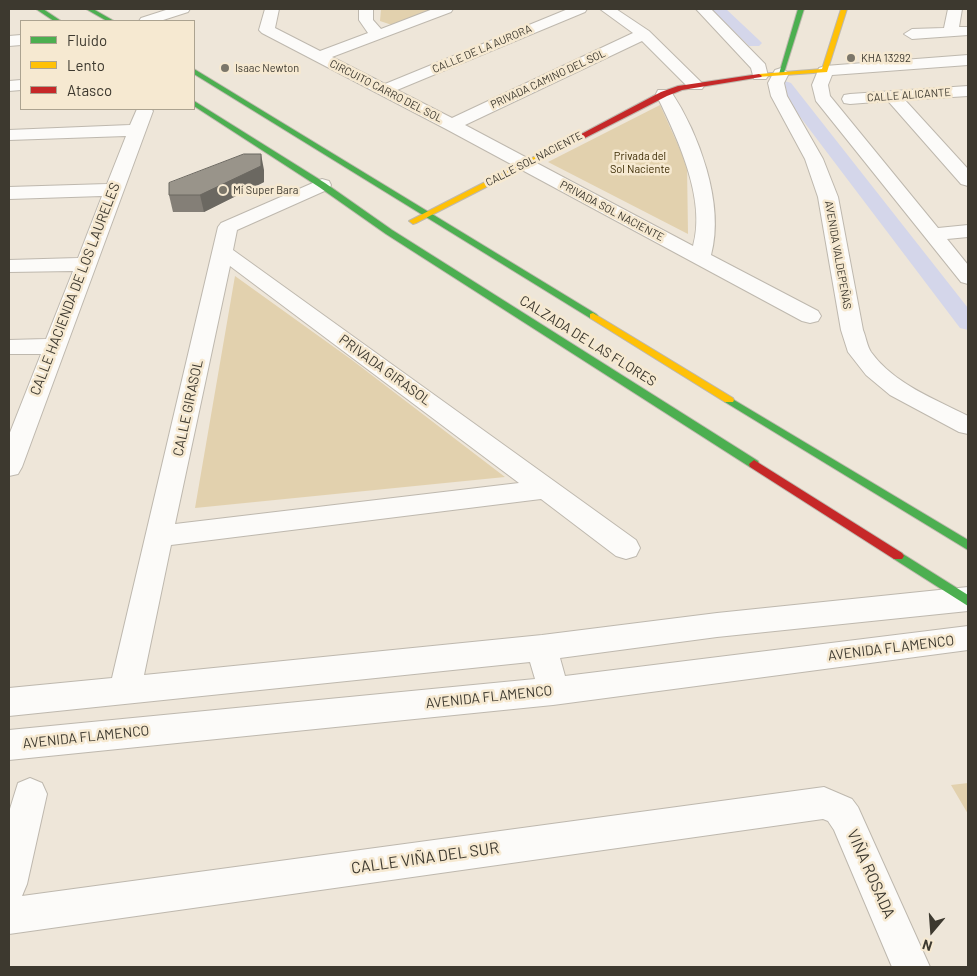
<!DOCTYPE html>
<meta charset="utf-8">
<style>
body{margin:0}
#map{position:relative;width:977px;height:976px;overflow:hidden;background:#eee6d9;font-family:Barlow,sans-serif}
canvas{display:block}
.frame{position:absolute;inset:0;border:10px solid #3d392f;pointer-events:none}
.legend{position:absolute;left:20px;top:20px;width:175px;height:90px;box-sizing:border-box;background:#f6e9d1;border:1px solid #aca390;margin:0;padding:6px 9px;list-style:none;font-size:15px;color:#3d392f}
.legend li{display:flex;align-items:center;gap:10px;height:25px}
.legend b{width:25px;border:1px solid #aca390}
.north{position:absolute;left:907px;top:906px;width:50px;height:50px;-webkit-text-stroke:4px #f6e9d1;paint-order:stroke;rotate:198deg;font-size:14px;font-weight:700;line-height:20px;text-align:center;color:#3d392f}
.north::after{content:'';display:block;margin:auto;width:18px;height:22px;background:#3d392f;clip-path:polygon(50% 0,100% 100%,50% 72%,0 100%)}
</style>
<div id="map">
<canvas width="977" height="976"></canvas>
<div class="frame"></div>
<ul class="legend">
<li><b style="height:6px;background:#4caf50"></b>Fluido</li>
<li><b style="height:6px;background:#ffc107"></b>Lento</li>
<li><b style="height:6px;background:#c62828"></b>Atasco</li>
</ul>
<div class="north">N</div>
</div>
<script>
const g = document.querySelector('canvas').getContext('2d');
g.lineJoin = 'round';
function paint(path, color) { g.fillStyle = color; g.fill(path, 'evenodd'); }
function trace(path, color, width, dash) { g.strokeStyle = color; g.lineWidth = width; g.lineCap = dash ? 'butt' : 'round'; g.setLineDash(dash || []); g.stroke(path); }
function label(font, color, halo, rows, align = 'center') {
  g.font = font + ' Barlow,sans-serif'; g.lineWidth = 5; g.setLineDash([]); g.textBaseline = 'middle'; g.strokeStyle = halo; g.fillStyle = color; for (const [text, x, y, turn = 0] of rows) {
    g.save(); g.translate(x, y); g.rotate((+turn || 0) * Math.PI / 180); g.textAlign = isNaN(turn) ? turn : align; if (halo) g.strokeText(text, 0, 0); g.fillText(text, 0, 0); g.restore();
  }
}
paint(new Path2D(`
 M381 9H441L395 26 380 21Z
 M660 105 687 165 688 234 548 162Z
 M235 276 352 360 505 477 195 508Z
 M968 783V814L951 785Z`), '#e2d1ae');
paint(new Path2D(`
 M711 9H726L759 40 762 43 759 46H749Z
 M785 81 791 83 968 308V330L960 328 779 89 777 86 779 83Z`), '#d4d6ea');
const street = new Path2D(`
 M169 9H190L188 12 160 21H139L141 18Z
 M265 9H279L275 28 320 51 368 33 359 20V9H373V20L381 29 433 9H453L451 12 332 57 385 84 568 9H587L585 12 397 90 452 118 633 33 600 9H616L649 31 702 83 704 86 702 89H690L642 41 465 125 693 246C707 199 676 135 656 94L658 90H670C699 133 725 204 711 255L818 311 821 316 818 321 810 323 802 321 446 129 262 33 259 30Z
 M696 9H711L765 64 768 76 766 79H754L751 68Z
 M948 9H962L959 27H968V35L912 39 904 34 912 29 944 28Z
 M21 35V45L9 46V36Z
 M968 55V65L832 75 828 85 830 96 938 228 968 225V237L947 239 968 265V284L961 282 816 101 812 85 819 68 825 66Z
 M781 68 789 73 784 83 787 96 823 159 838 197 863 330C866 337 867 346 871 352 894 384 935 399 968 416V434L959 432 890 395 866 375 848 352 841 330 818 197 805 159 771 96 768 83 775 70Z
 M21 80V90L9 91V81Z
 M968 86V96L905 100 968 169V186L961 184 888 101 850 104 844 103 842 99 844 95 850 94Z
 M137 109H151L153 111 22 467 18 474 9 476V435L41 354H9V340L46 339 73 271 9 272V260L78 258 102 196 9 199V187L107 184 126 136 9 140V130L130 125Z
 M322 179 329 181 331 185 329 189 237 230 233 250 636 540 640 548 636 556 626 559 616 556 541 499 171 545 144 675 542 635 717 613 968 587V611L717 637 560 658 565 676 968 626V650L553 705 9 760V730L535 679 530 662 9 716V688L112 678 218 227 221 223ZM230 266 519 483 175 524Z
 M30 778 42 783 47 794 27 884 22 896 824 787 852 799 858 807 930 967H892L834 830 828 821 823 819 9 934V812L18 783Z`);
const fast = new Path2D(`
 M36 9H43L61 21H54Z
 M86 9H93L114 21H107Z
 M798 9H804L784 73 779 74Z
 M194 69 596 314 598 316 596 318H590L194 74Z
 M194 101 325 183 392 230 758 461 759 464 758 467H750L386 234 319 187 194 106Z
 M729 397 968 540V550L725 402 724 400 725 398Z
 M898 551 968 595V606L894 559 892 556 894 553Z`);
const slow = new Path2D(`
 M841 9H847L827 72 757 77 756 76 759 74 822 69Z
 M571 138 578 140 416 223 413 224 409 221Z
 M593 313 733 398 734 400 733 402H725L590 318V314Z`);
const jam = new Path2D(`
 M759 74 762 76 761 77 682 90 667 96 577 142 570 140 661 92 678 86Z
 M754 460 902 553 904 556 902 559H894L750 467 749 464Z`);
trace(street, '#beb8ae', 2);
trace(fast, '#beb8ae', 2);
trace(slow, '#beb8ae', 2);
trace(jam, '#beb8ae', 2);
paint(street, '#fcfbf9');
paint(fast, '#4caf50');
paint(slow, '#ffc107');
paint(jam, '#c62828');
paint(new Path2D(`
 M264 170V182L204 212H173L169 195Z`), '#847f77');
paint(new Path2D(`
 M261 154 264 170V182L204 212 200 195Z`), '#6b6861');
const building = new Path2D(`
 M244 154H261V166L200 195H169V183Z`);
paint(building, '#99948a');
trace(building, '#6b6861', 1);
for (const [x, y, r, color] of [
 [851,58,5,"#7b766a"],
 [225,68,5,"#7b766a"],
 [223,190,5,"#7b766a"]
]) { const dot = new Path2D(); dot.arc(x, y, r, 0, 2 * Math.PI); g.fillStyle = color; g.fill(dot); trace(dot, '#f6e9d1', 2); }
label('11px', '#3d392f', '#f6e9d1', [
 ["CALLE DE LA AURORA",482,49,-23],
 ["PRIVADA CAMINO DEL SOL",548,79,-25],
 ["CIRCUITO CARRO DEL SOL",386,91,27],
 ["CALLE ALICANTE",909,95,-4],
 ["CALLE SOL NACIENTE",534,159,-27],
 ["PRIVADA SOL NACIENTE",612,211,28],
 ["AVENIDA VALDEPEÑAS",838,255,80]
]);
label('11px', '#3d392f', '#f6e9d1', [
 ["KHA 13292",861,58],
 ["Isaac Newton",235,68],
 ["Mi Super Bara",233,190]
], 'left');
label('11px', '#3a2900', '#f6e9d1', [
 ["Privada del",640,156],
 ["Sol Naciente",640,169]
]);
label('14px', '#3d392f', '#f6e9d1', [
 ["CALLE HACIENDA DE LOS LAURELES",75,289,-69],
 ["CALZADA DE LAS FLORES",588,341,32],
 ["PRIVADA GIRASOL",385,370,36],
 ["CALLE GIRASOL",188,408,-78],
 ["AVENIDA FLAMENCO",891,648,-7],
 ["AVENIDA FLAMENCO",489,697,-6],
 ["AVENIDA FLAMENCO",86,737,-6]
]);
label('16px', '#3d392f', '#f6e9d1', [
 ["CALLE VIÑA DEL SUR",425,858,-8],
 ["VIÑA ROSADA",871,874,66]
]);
</script>
